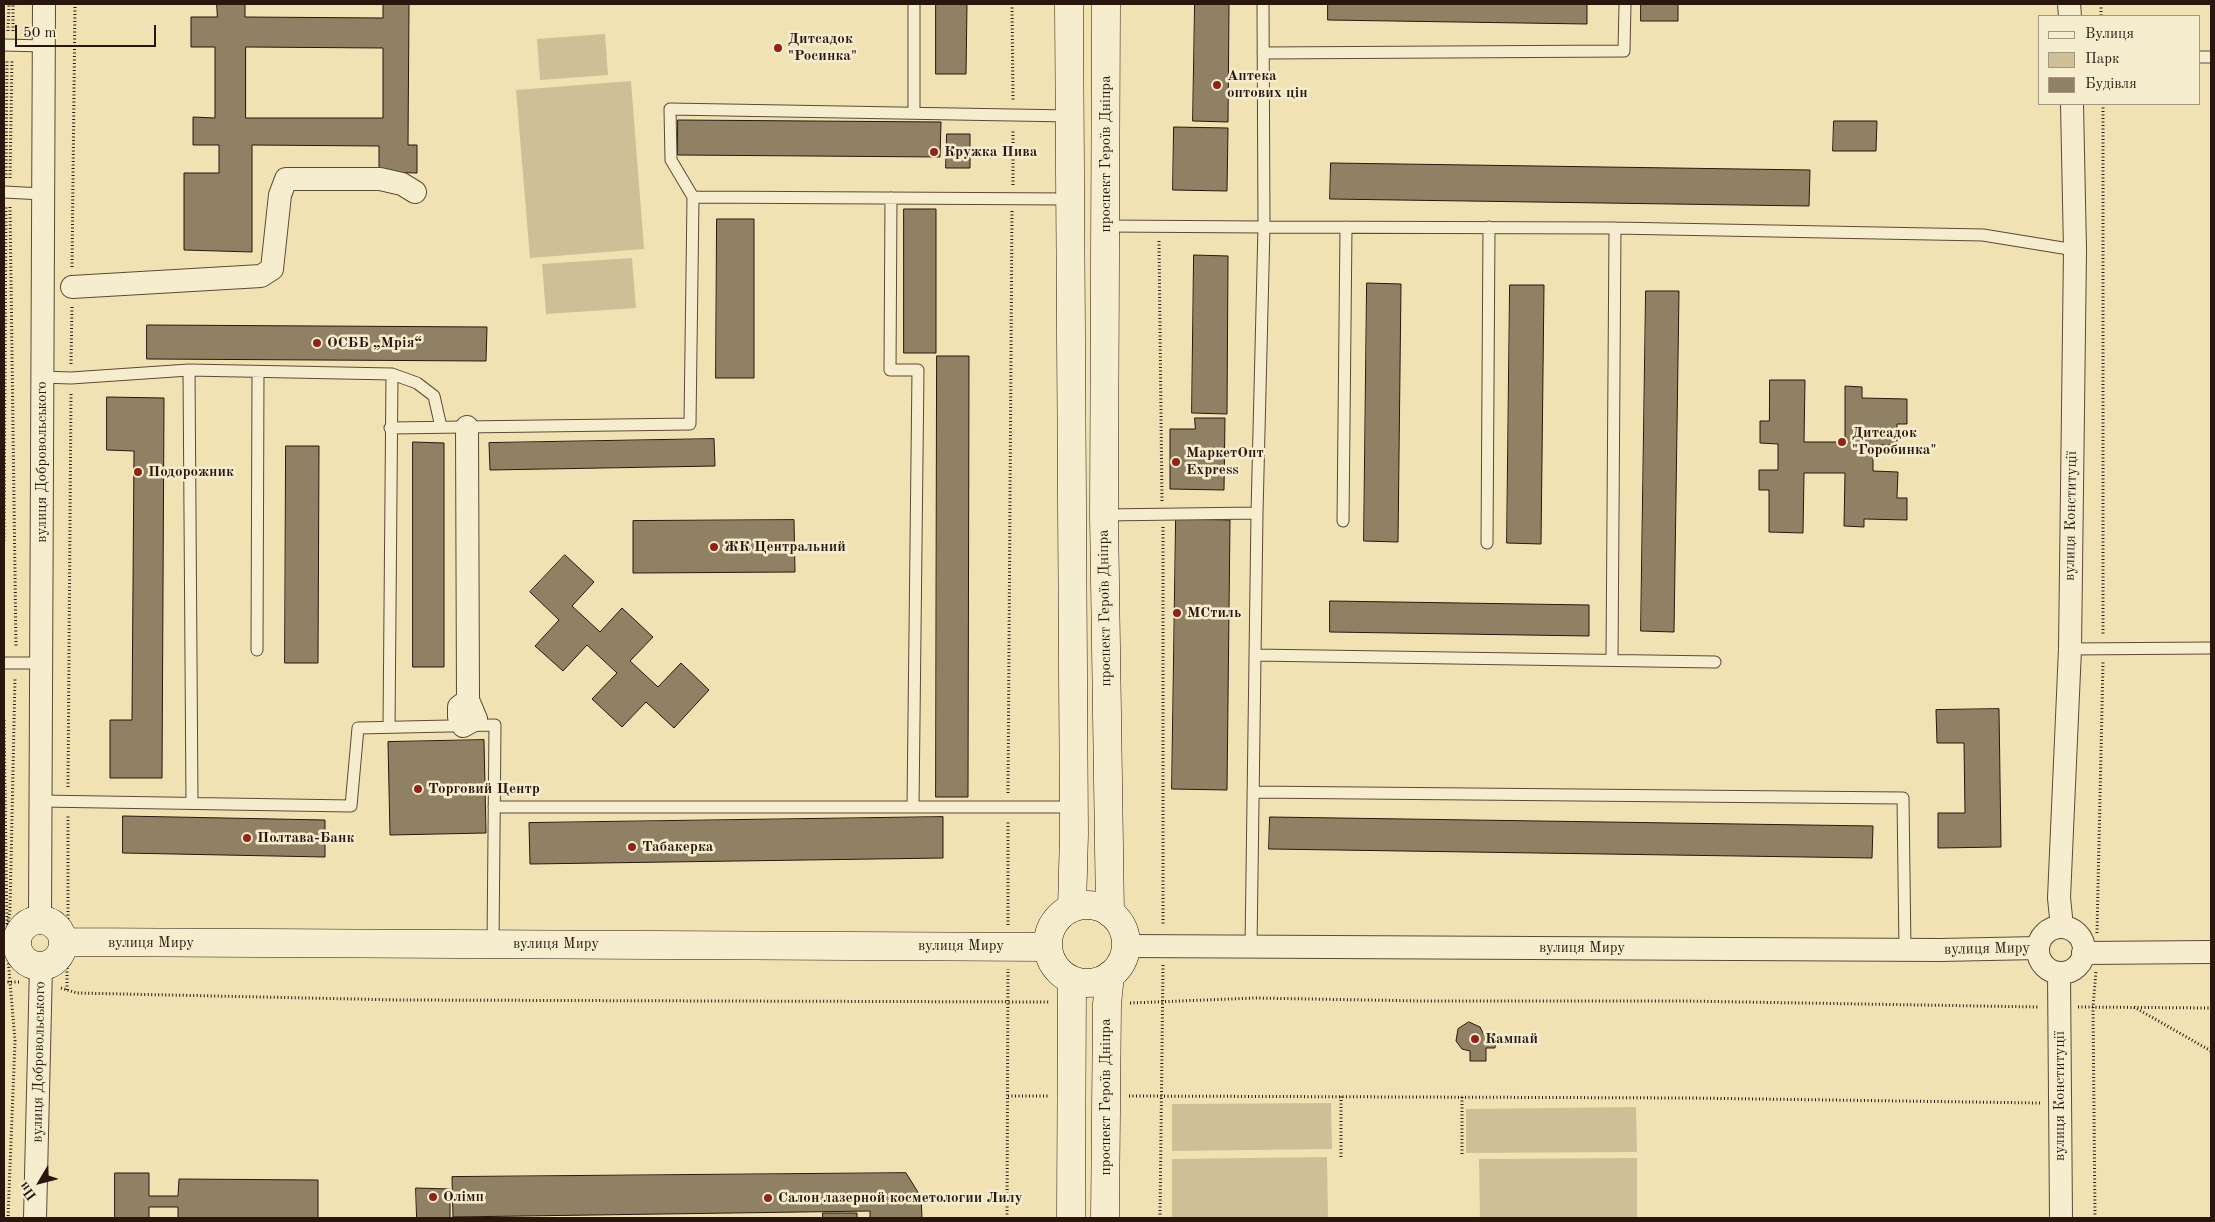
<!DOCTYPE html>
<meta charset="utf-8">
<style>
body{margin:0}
#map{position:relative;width:2215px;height:1222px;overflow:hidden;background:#f1e2b3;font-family:"Old Standard TT",serif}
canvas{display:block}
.frame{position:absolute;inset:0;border:5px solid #29170e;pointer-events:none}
.legend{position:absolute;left:2038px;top:15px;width:162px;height:90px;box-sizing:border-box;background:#f6ecce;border:1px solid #a49781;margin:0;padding:6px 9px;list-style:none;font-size:15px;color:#29170e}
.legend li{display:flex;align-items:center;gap:10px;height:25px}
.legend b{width:25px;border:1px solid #a49781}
.north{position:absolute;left:15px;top:1157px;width:50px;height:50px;-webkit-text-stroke:4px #f6ecce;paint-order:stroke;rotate:233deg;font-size:14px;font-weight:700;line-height:20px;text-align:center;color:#29170e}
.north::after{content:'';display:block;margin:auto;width:18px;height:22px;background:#29170e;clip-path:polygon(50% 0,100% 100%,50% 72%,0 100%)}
.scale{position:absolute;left:15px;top:25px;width:141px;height:22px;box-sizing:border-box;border:2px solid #29170e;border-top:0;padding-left:6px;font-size:15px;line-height:18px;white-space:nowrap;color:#29170e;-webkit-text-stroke:4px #f6ecce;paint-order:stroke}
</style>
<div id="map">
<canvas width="2215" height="1222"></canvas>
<div class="frame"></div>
<ul class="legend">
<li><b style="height:6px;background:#f6ecce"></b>Вулиця</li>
<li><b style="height:14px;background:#cfbf97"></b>Парк</li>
<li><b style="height:14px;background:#918164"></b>Будівля</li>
</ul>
<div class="north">Пн</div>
<div class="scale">50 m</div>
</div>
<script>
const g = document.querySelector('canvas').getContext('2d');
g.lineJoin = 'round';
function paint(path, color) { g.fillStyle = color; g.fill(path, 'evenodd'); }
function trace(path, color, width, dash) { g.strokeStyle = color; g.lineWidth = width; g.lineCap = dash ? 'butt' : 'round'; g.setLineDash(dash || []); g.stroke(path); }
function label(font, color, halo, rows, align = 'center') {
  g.font = font + ' "Old Standard TT",serif'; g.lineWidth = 5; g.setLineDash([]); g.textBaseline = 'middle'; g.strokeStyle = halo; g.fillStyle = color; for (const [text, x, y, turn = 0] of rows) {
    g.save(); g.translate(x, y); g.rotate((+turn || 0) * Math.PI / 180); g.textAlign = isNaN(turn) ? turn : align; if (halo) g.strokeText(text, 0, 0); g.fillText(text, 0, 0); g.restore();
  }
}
paint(new Path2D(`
 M605 34 608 75 540 80 537 39Z
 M631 81 644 249 530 258 516 90Z
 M632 258 636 308 546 314 542 264Z
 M1331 1103 1332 1149 1172 1151V1104Z
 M1636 1107 1637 1152 1466 1153V1109Z
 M1327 1157 1328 1218H1172V1159Z
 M1637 1158V1218H1480L1479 1159Z`), '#cfbf97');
const building = new Path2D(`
 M217 4H245V17L383 18V4H409L408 145H417V173L379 172V146L252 145V252L184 250V173H219V145H193V117L215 118V47H191V17H217ZM246 47 383 48V118H246Z
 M936 4H967L966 74H936Z
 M1195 4H1229L1228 122 1193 121Z
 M1328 4H1587V24L1328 20Z
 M1641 4H1678V21H1641Z
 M678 120 941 122 940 157 678 155Z
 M1834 121H1877L1876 151H1833Z
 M1174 127 1228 128 1227 191 1173 190Z
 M947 134H970V168H946Z
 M1331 163 1810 170 1809 206 1330 199Z
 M904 209H936V353H904Z
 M717 219H754V378H716Z
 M1194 255 1228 256 1227 414 1192 413Z
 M1367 283 1401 284 1398 542 1364 541Z
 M1510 285H1544L1541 544 1507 543Z
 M1646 291H1679L1674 632 1641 631Z
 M147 325 487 327 486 361 147 359Z
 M937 356H969L968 797H936Z
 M1770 380H1805L1804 442H1845V386L1862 387V398L1907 399V424H1897V445H1873V471L1898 472 1897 498H1907V520L1864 519V527L1844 526 1845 473H1804L1803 533 1769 532V490H1759V470H1778V444L1760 443V421H1769Z
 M107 397 164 398 162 778H110V720H132L134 451 107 450Z
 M1195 418H1225L1224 490 1170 489V429H1195Z
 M714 439 715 466 490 470 489 443Z
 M413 442 444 443V667H413Z
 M286 446H319L318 663H285Z
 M1176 519 1230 520 1227 790 1172 789Z
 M794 520 795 572 633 573V521Z
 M565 555 594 582 572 606 600 632 622 608 653 637 630 661 658 687 681 663 709 690 674 728 646 702 622 727 592 699 617 673 587 645 563 671 535 646 559 620 530 592Z
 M1330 601 1589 605V636L1330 632Z
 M1999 709 2001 847 1938 848V813H1965L1964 743H1937L1936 710Z
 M484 740 486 833 390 835 388 742Z
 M123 816 325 820V857L123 853Z
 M943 817V858L530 864 529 823Z
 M1270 817 1873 826 1872 858 1269 849Z
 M1469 1022 1480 1027 1484 1035H1496L1495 1048H1486V1061H1470V1051L1462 1049 1456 1041 1458 1029Z
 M115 1173H149V1196H178L179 1179 318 1180V1218H178V1207H149V1218H115Z
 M906 1173 921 1197 922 1218H870V1211L453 1217 452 1177Z
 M416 1188 450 1189V1218H417Z
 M823 1213H857V1218H823Z`);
paint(building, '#918164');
trace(building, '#29170e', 1);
const lane = new Path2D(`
 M1263 4 1264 227 1615 228 1983 235 2075 250
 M4 45 44 46
 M1263 53 1624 51 1625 4
 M2199 57H2211
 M914 113V4
 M4 192 43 194
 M693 197 671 160 670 109 1069 116
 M891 198 890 370H918L913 807
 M1106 226 1264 227 1257 513
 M189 370 192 803
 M392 374 417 383 434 396 441 427
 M42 377 71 378 189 370 392 374 389 727
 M390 428 690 424 693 197 1070 199
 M1104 515 1257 513 1251 947
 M1343 521 1346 227
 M1487 543 1489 227
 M2070 649 2211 648
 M257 650 258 372
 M1255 655 1715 662
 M1612 659 1615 228
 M4 663H41
 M1253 792 1903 798 1905 950
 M41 801 351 806 358 728 495 725 493 944
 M494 807H1073`);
const street = new Path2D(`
 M2069 4 2070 16
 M72 287 261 276 272 269 280 195 286 179H380L402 184 415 192
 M467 427 468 700 459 707V717L463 726 476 719 468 700
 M40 920 44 4
 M2062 927 2059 898 2070 649 2075 250 2072 104
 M2038 950a23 23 0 1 1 46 0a23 23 0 1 1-46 0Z
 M1126 946 1940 950 2038 948
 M2083 953 2211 952
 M2059 973 2061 1218
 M35 1218 41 966`);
const secondary = new Path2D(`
 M1069 4 1074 834 1072 908
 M1106 4 1104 515 1110 913
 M1048 944a39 39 0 1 1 78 0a39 39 0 1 1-78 0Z
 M17 943a23 23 0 1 1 46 0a23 23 0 1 1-46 0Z
 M63 942 1048 947
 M1071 1218 1072 980
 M1105 1218 1107 1004 1110 975`);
trace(lane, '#5b4a37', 13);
trace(street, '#5b4a37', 24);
trace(secondary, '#29170e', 29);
trace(new Path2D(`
 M1012 4 1013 100
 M2101 4V16
 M8 31 9 4
 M13 31V4
 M2103 104V635
 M6 178 7 59
 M10 178 12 59
 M1013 185V129
 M10 207 16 648
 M1159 241 1162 501
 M72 267 75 4
 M71 364 72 305
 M1163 527V926
 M4 541 6 207
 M4 720 7 927
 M68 787 71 393
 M1008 793 1012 211
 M68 919V815
 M1008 925V821
 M2097 933 2103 662
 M7 946 15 1041 8 1218
 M4 953 10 910 15 677
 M4 982H21
 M61 988 77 993 399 1000 1049 1002
 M67 990V963
 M1130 1003 1255 998 1421 1001H1684L2039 1007
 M2078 1007 2211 1008
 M2134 1007 2211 1051
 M1008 1096H1050
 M1129 1096 1690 1098 2040 1103
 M1462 1097V1155
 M1341 1157V1096
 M1007 1218 1008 969
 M1160 1218 1163 965
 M2095 1218 2093 1007 2096 971`), '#29170e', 3, [1, 2.5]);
trace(lane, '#f6ecce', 11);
trace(street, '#f6ecce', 22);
trace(secondary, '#f6ecce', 28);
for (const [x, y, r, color] of [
 [778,48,5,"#8f2418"],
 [1217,85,5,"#8f2418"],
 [934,152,5,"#8f2418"],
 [317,343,5,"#8f2418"],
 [1842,442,5,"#8f2418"],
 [1176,462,5,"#8f2418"],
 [138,472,5,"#8f2418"],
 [714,547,5,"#8f2418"],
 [1177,613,5,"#8f2418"],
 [418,789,5,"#8f2418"],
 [247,838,5,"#8f2418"],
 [632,847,5,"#8f2418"],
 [1475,1039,5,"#8f2418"],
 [433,1197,5,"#8f2418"],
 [768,1198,5,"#8f2418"]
]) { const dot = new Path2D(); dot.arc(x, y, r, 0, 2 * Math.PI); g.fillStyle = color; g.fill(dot); trace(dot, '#f6ecce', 2); }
label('bold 15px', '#29170e', '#f6ecce', [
 ["Дитсадок",788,39],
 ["\"Росинка\"",788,56],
 ["Аптека",1227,76],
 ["оптових цін",1227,93],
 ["Кружка Пива",944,152],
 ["ОСББ „Мрія“",327,343],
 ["Дитсадок",1852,433],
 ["\"Горобинка\"",1852,450],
 ["МаркетОпт",1186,453],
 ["Express",1186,470],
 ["Подорожник",148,472],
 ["ЖК Центральний",724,547],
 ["МСтиль",1187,613],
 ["Торговий Центр",428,789],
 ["Полтава-Банк",257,838],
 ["Табакерка",642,847],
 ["Кампай",1485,1039],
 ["Олімп",443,1197],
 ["Салон лазерной косметологии Лилу",778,1198]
], 'left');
label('15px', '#29170e', '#f6ecce', [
 ["проспект Героїв Дніпра",1106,154,-90],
 ["вулиця Добровольського",42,462,-90],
 ["вулиця Конституції",2071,516,-89],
 ["проспект Героїв Дніпра",1105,608,-91],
 ["вулиця Миру",151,943],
 ["вулиця Миру",556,944],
 ["вулиця Миру",961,946],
 ["вулиця Миру",1582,948],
 ["вулиця Миру",1987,949,-1],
 ["вулиця Добровольського",39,1062,-89],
 ["вулиця Конституції",2060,1096,-90],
 ["проспект Героїв Дніпра",1106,1097,-90]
]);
</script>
